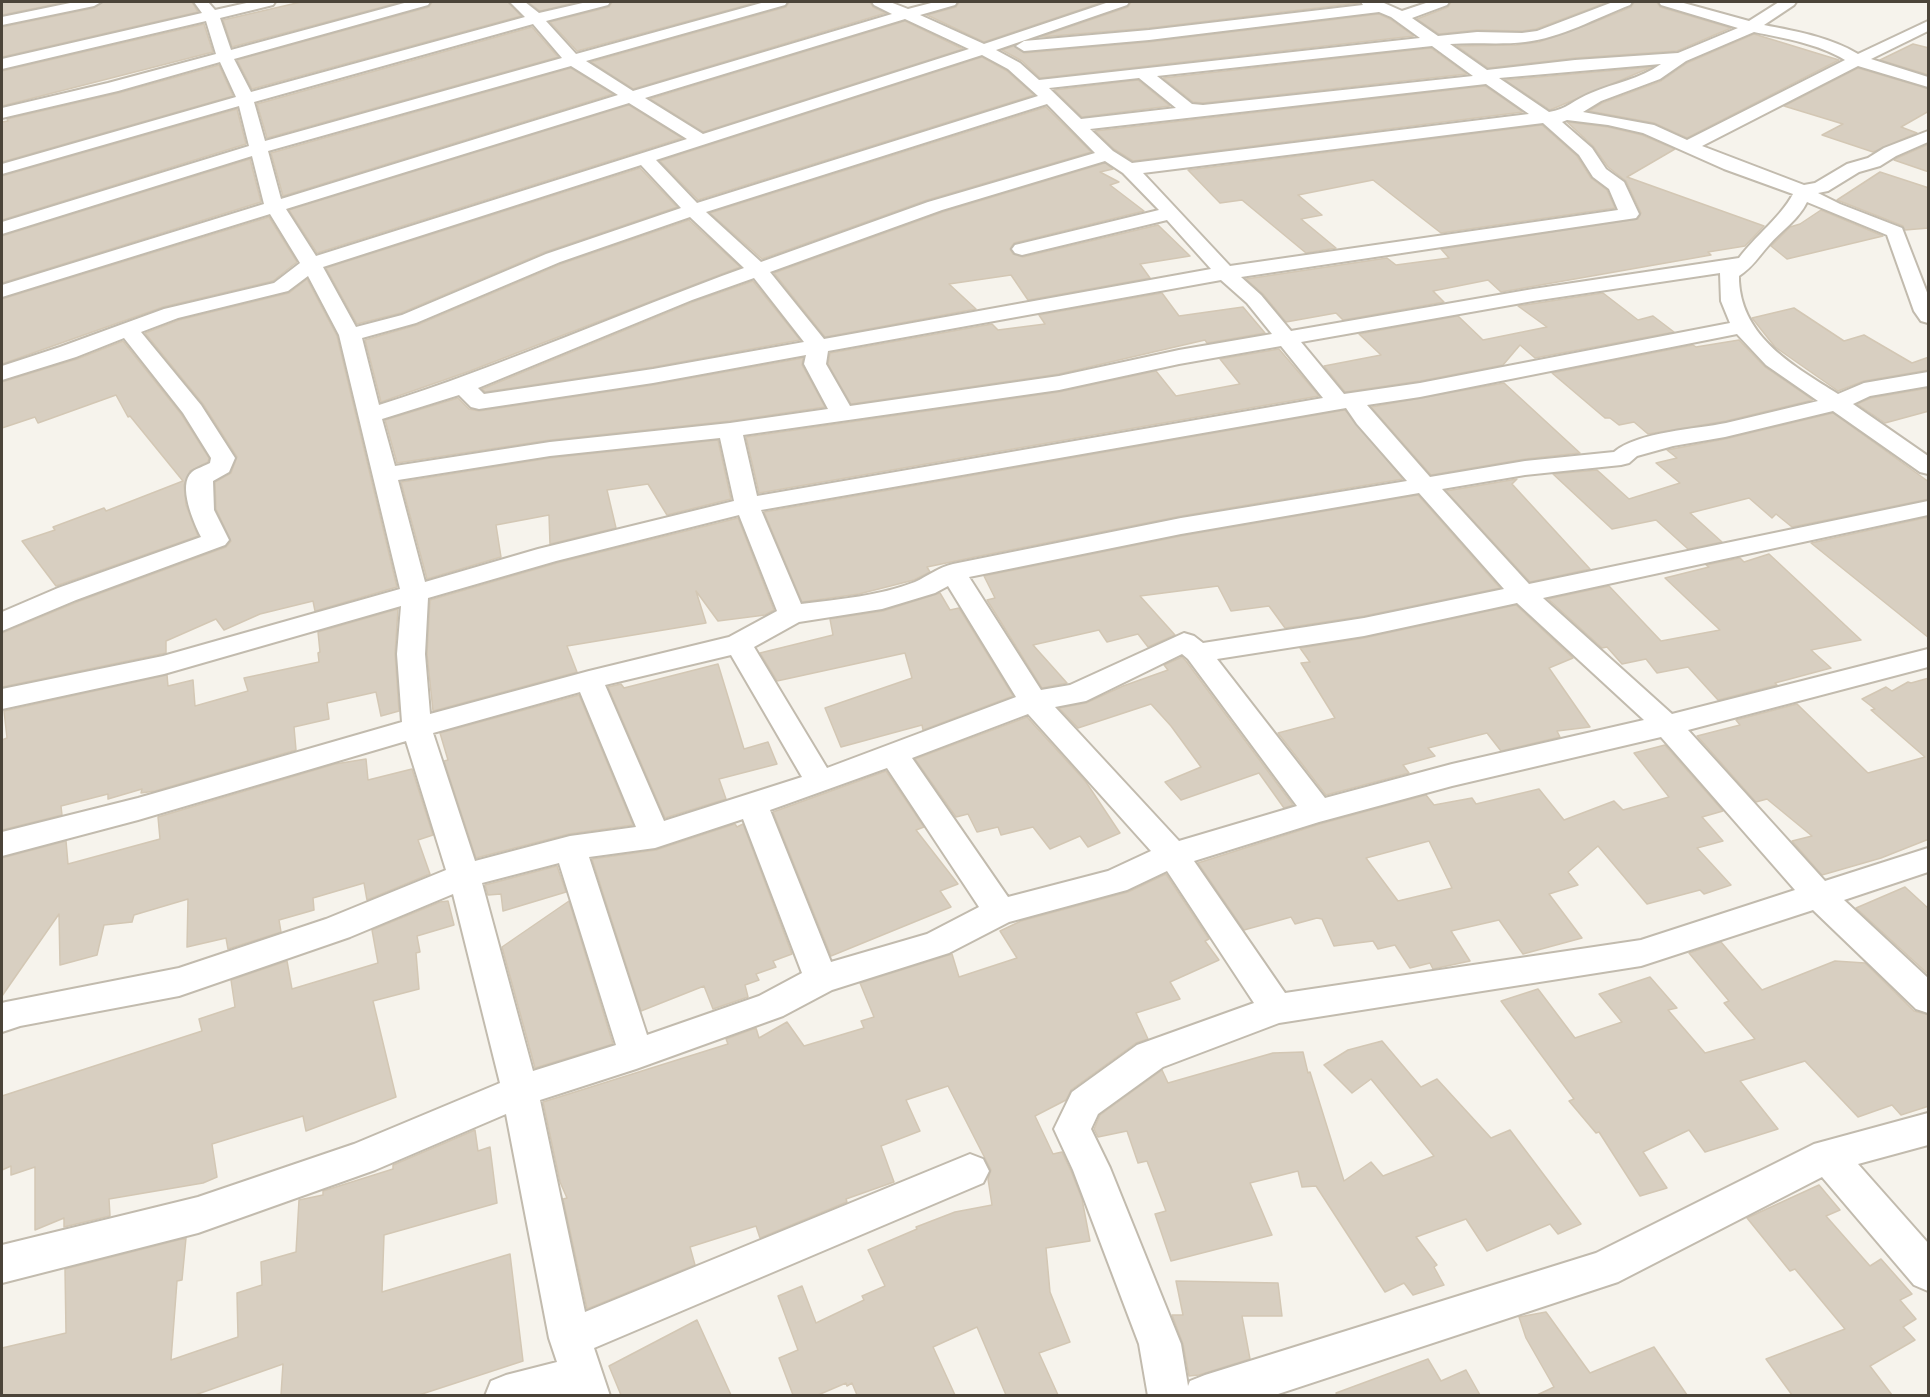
<!DOCTYPE html>
<style>
body{margin:0}
#map{position:relative;width:1930px;height:1397px;overflow:hidden;background:#f6f3ec;font-family:Commissioner,sans-serif}
canvas{display:block}
.frame{position:absolute;inset:0;border:3px solid #4b4439;pointer-events:none}
</style>
<div id="map">
<canvas width="1930" height="1397"></canvas>
<div class="frame"></div>
</div>
<script>
const g = document.querySelector('canvas').getContext('2d');
g.lineJoin = 'round';
function paint(path, color) { g.fillStyle = color; g.fill(path, 'evenodd'); }
function trace(path, color, width, dash) { g.strokeStyle = color; g.lineWidth = width; g.lineCap = dash ? 'butt' : 'round'; g.setLineDash(dash || []); g.stroke(path); }
const building = new Path2D(`
 M2 2H66L2 15Z
 M103 2H192L198 12 2 57V27L94 8Z
 M301 2H401L232 47 223 20Z
 M432 2H508L521 16 252 89 237 60 429 7Z
 M528 2H579L540 11Z
 M612 2H758L577 51 550 22 609 7Z
 M789 2H870L873 7 886 13 633 89 591 62 786 7Z
 M959 2H1103L984 42 927 15 956 7Z
 M1131 2H1359V3L1149 28 1040 37 1128 7Z
 M1451 2H1608L1536 29 1522 31 1477 30 1439 34 1417 19 1448 7Z
 M1634 2H1657L1660 7 1731 28 1677 51 1575 58 1488 68 1457 46 1516 45 1539 42 1592 23 1631 7Z
 M1379 14 1390 19 1414 36 1040 78 1022 61 1002 50 1014 46 1024 53 1149 42Z
 M905 21 963 49 703 132 650 99Z
 M204 24 213 52 2 106V71Z
 M532 27 558 57 267 138 257 104Z
 M1754 34 1839 60 1687 138 1654 123 1589 111 1602 103 1661 81 1687 63Z
 M1913 44 1929 48V75L1880 60Z
 M1431 48 1467 74 1203 103 1193 102 1163 78Z
 M982 57 1007 71 1034 95 698 200 660 161Z
 M219 65 233 96 2 162V122L8 121 7 119 119 93Z
 M1652 67 1550 110 1505 80Z
 M571 68 613 94 283 196 271 153Z
 M1858 68 1929 89V111L1901 127 1917 133 1873 152 1822 135 1843 124 1784 106Z
 M1138 80 1170 106 1082 117 1054 90Z
 M1485 86 1523 112 1133 161 1114 149 1095 131Z
 M629 105 682 138 317 253 289 210Z
 M1046 107 1091 152 927 200 762 259 710 213Z
 M237 109 246 144 2 220V176Z
 M1567 122 1608 127 1642 135 1675 149 1627 177 1764 226 1745 246 1708 252 1711 255 1501 292 1488 280 1433 291 1444 302 1343 320 1336 313 1286 322 1263 294 1246 279 1387 258 1396 265 1449 258 1441 249 1638 219 1641 213 1626 181 1608 167 1593 146Z
 M1542 125 1577 156 1591 178 1607 190 1615 208 1441 233 1373 180 1298 195 1322 215 1301 219 1336 248 1306 253 1242 200 1220 203 1188 170Z
 M1929 144V172L1894 160 1897 158Z
 M250 159 261 202 2 283V236Z
 M1105 163 1113 169 1100 172 1119 182 1110 185 1144 211 1014 243 1010 249 1013 254 1023 257 1158 225 1190 256 1140 264 1150 278 1028 300 1011 275 949 284 976 309 825 337 774 273 943 212Z
 M640 168 677 207 545 252 401 313 357 324 326 268Z
 M1880 172 1929 188V228L1905 230 1903 226 1837 200Z
 M1821 210 1883 236 1787 259 1771 246 1790 227 1800 224Z
 M269 217 297 262 273 281 163 307 2 364V299Z
 M689 220 740 267 470 371 381 402 365 340 417 325 561 264Z
 M307 279 337 336 397 587 315 611 313 601 260 614 224 630 216 619 166 641V653L2 687V633L77 602 226 547 231 541 216 509 215 482 231 473 237 457 203 404 145 333 179 320 289 293Z
 M753 281 800 340 653 367 485 392 482 389 693 302Z
 M1162 293 1179 316 1243 307 1265 333 1207 343 1205 340 1059 374 851 404 828 364 830 353 992 324 998 330 1045 324 1039 315Z
 M1603 293 1638 320 1653 316 1674 332 1535 358 1520 345 1503 365 1420 381 1345 392 1324 366 1381 355 1359 334 1458 316 1483 340 1547 327 1518 306Z
 M1794 308 1844 341 1864 335 1912 363 1929 357V370L1864 381 1838 391 1775 347 1752 318Z
 M1739 340 1765 367 1813 400 1726 421 1648 434 1634 422 1619 425 1610 418H1605L1552 373 1693 345 1696 347Z
 M123 341 181 414 209 458 208 462 190 471 184 485 186 505 198 536 56 586 22 541 55 530 53 527 104 508 106 511 183 481 130 416 128 417 116 395 38 423 35 417 2 428V382L77 359Z
 M1279 349 1319 396 759 493 746 437 1059 392 1156 371 1176 396 1240 384 1220 359Z
 M803 358 802 365 825 407 730 421 550 440 397 463 385 420 458 398 469 409 479 411 653 385Z
 M1504 383 1580 453 1525 459 1431 475 1371 407Z
 M1929 388V411L1885 423 1857 404 1871 398Z
 M1345 410 1403 479 1181 516 975 557 927 567 930 572 914 580 859 594 802 602 764 512Z
 M1833 413 1929 482V499L1792 527 1776 514 1772 518 1749 498 1690 513 1722 542 1688 549 1656 520 1612 529 1553 474 1597 470 1629 499 1680 483 1656 463 1677 458 1667 450 1725 439Z
 M718 440 731 499 667 515 648 484 607 490 616 528 550 544 549 515 496 525 501 557 427 579 401 482 550 458Z
 M1517 479 1512 484 1590 569 1530 582 1446 491Z
 M1418 495 1500 588 1364 616 1285 628 1269 606 1231 611 1218 586 1140 596 1175 635 1148 647 1138 634 1107 642 1099 630 1033 645 1067 683 1042 688 987 600 995 598 984 576 1181 536Z
 M1929 517V638L1811 543Z
 M738 518 774 610 765 615 718 621 696 591 706 623 567 646 577 672 433 711 427 654 430 600 557 563Z
 M1769 554 1861 640 1811 650 1831 668 1775 683 1777 685 1718 700 1688 667 1657 673 1646 659 1622 664 1607 647 1602 648 1548 599 1609 586 1661 641 1720 630 1665 578 1709 567 1706 565 1740 558 1744 562Z
 M940 593 950 610 959 608 1013 696 923 730 922 725 841 747 825 708 912 678 905 653 777 681 760 653 833 635 830 619 883 611Z
 M1516 605 1573 658 1549 668 1590 727 1557 731 1560 737 1501 751 1487 733 1428 748 1435 756 1403 765 1409 773 1326 795 1278 733 1335 718 1301 663 1310 662 1300 648 1364 638Z
 M398 609 395 654 399 711 381 716 376 692 327 703 329 719 294 727 296 750 155 791 141 793 142 789 108 799V794L61 806 62 815 2 830V740L7 738 4 711 167 675 168 686 193 680 195 706 248 691 244 678 319 662 318 653 320 652 318 632Z
 M1182 657 1186 661 1293 805 1284 808 1259 773 1181 800 1165 782 1201 767 1171 726 1151 704 1078 728 1059 708 1086 703 1123 686 1168 670 1164 665Z
 M718 664 744 749 768 742 777 764 719 779 726 799 665 818 608 687 621 684 624 688Z
 M1929 678V839L1881 858 1822 875 1792 841 1812 836 1767 799 1756 802 1697 736 1740 725 1736 720 1797 704 1868 773 1925 757 1871 710 1875 709 1862 699 1886 687 1892 691 1908 682 1911 683Z
 M579 695 633 825 569 834 476 858 444 761 448 760 440 733Z
 M1027 717 1086 782 1120 833 1088 847 1080 836 1050 849 1033 827 1001 835 998 827 977 832 968 814 956 817 915 759Z
 M1665 745 1723 811 1702 817 1723 841 1697 848 1731 885 1704 894 1700 890 1647 904 1598 846 1568 872 1578 885 1549 894 1582 938 1523 954 1499 920 1451 931 1470 961 1433 969 1430 963 1410 968 1395 945 1378 949 1373 941 1334 946 1322 919 1317 918 1295 924 1291 917 1244 930 1198 863 1320 824 1426 795 1434 805 1472 798 1476 804 1539 789 1564 820 1614 801 1623 810 1669 797 1634 753ZM1429 841 1452 888 1398 901 1366 858Z
 M366 759 368 780 412 769 433 835 418 840 430 874 367 900 364 883 313 898 314 910 279 920 281 932 228 949 226 938 187 947 188 899 134 915 132 922 104 925 97 955 60 965 59 914 2 996V858L66 841 68 864 160 839 158 817 335 764Z
 M886 771 924 827 916 830 958 884 940 891 951 907 831 956 773 812Z
 M735 824 737 827 743 824 792 954 773 961 776 967 756 974 759 980 745 985 748 997 713 1009 704 986 641 1011 592 859 656 850Z
 M557 866 566 892 503 911 501 894 488 895 485 885Z
 M1166 874 1209 939 1205 941 1219 960 1170 982 1180 999 1136 1013 1148 1039 1136 1043 1071 1090 1066 1100 1035 1116 1053 1154 1062 1152 1071 1171 1082 1199 1090 1241 1046 1248 1050 1292 1070 1342 1039 1353 1058 1395H1006L977 1327 933 1347 955 1395H857L852 1383 847 1386 846 1383 818 1395H793L779 1358 798 1350 778 1296 802 1286 816 1323 864 1300 862 1296 885 1286 868 1250 917 1229 916 1227 955 1212 992 1205 988 1179 991 1170 948 1086 906 1100 920 1131 881 1146 894 1182 846 1199 847 1202 760 1238 756 1226 690 1247 695 1265 587 1309 563 1199 567 1198 560 1182 543 1102 728 1044 726 1039 756 1028 759 1038 787 1022 804 1046 864 1028 861 1021 874 1017 860 983 952 954 959 977 1017 958 1000 931 1021 921 1128 892Z
 M1905 887 1929 909V975L1856 908Z
 M448 901 454 925 417 936 420 952 416 953 419 989 373 1001 396 1097 306 1131 303 1116 212 1144 217 1177 203 1183 109 1199 110 1216 64 1227V1218L35 1230V1167L11 1175V1166L2 1170V1096L202 1031 199 1019 235 1007 231 980 287 961 292 989 378 963 372 930 440 902Z
 M569 901 613 1044 535 1068 502 947Z
 M1721 942 1762 990 1835 961 1865 963 1914 1011 1929 1015V1106L1901 1115 1892 1105 1858 1117 1805 1061 1740 1081 1778 1129 1705 1152 1689 1130 1643 1152 1667 1188 1640 1196 1599 1132 1596 1133 1569 1101 1574 1099 1501 1001 1538 989 1575 1038 1622 1022 1599 994 1650 977 1677 1008 1668 1010 1705 1053 1755 1039 1724 1003 1729 1001 1689 953Z
 M1382 1041 1421 1087 1437 1079 1491 1138 1510 1130 1581 1224 1558 1234 1550 1224 1487 1251 1466 1219 1416 1237 1437 1265 1434 1267 1444 1285 1413 1295 1404 1283 1385 1292 1316 1186 1302 1187 1298 1171 1250 1183 1272 1235 1171 1261 1155 1214 1166 1211 1147 1161 1138 1163 1127 1131 1098 1137 1094 1129 1100 1115 1162 1070 1168 1083 1273 1053 1303 1052 1308 1073 1310 1072 1344 1181 1371 1162 1383 1176 1434 1156 1371 1079 1352 1093 1324 1065 1348 1050Z
 M475 1130 478 1151 490 1147 497 1203 384 1235 382 1292 510 1254 523 1361 419 1395H281L283 1364 195 1395H2V1348L66 1333 65 1269 186 1238 182 1280 177 1281 171 1360 238 1337 237 1293 262 1285 261 1262 296 1252 299 1200 323 1195V1191L393 1169V1165Z
 M1819 1185 1840 1210 1826 1216 1870 1266 1881 1259 1912 1294 1900 1300 1916 1319 1903 1327 1915 1340 1870 1366 1892 1395H1792L1766 1359 1845 1329 1795 1269 1790 1271 1747 1218Z
 M1176 1281 1278 1283 1282 1316H1242L1250 1359 1199 1375 1189 1376 1183 1344 1172 1315H1183Z
 M1546 1312 1590 1373 1654 1347 1687 1395H1537L1554 1387 1526 1338 1519 1317Z
 M697 1320 731 1395H621L609 1366Z
 M1428 1359 1441 1381 1466 1370 1480 1395H1337L1336 1393Z`);
paint(building, '#d8cfc1');
trace(building, '#d3c7b4', 1.5);
const street = new Path2D(`
 M75 2H101L94 6 2 25V17Z
 M194 2H208L215 10 251 2H275L273 5 220 18 231 50 408 2H430L428 5 234 59 251 92 525 17 510 2H525L539 13 587 2H610L608 5 546 21 576 54 765 2H787L785 5 586 61 633 91 892 14 874 5 872 2H890L908 9 935 2H957L955 5 920 15 984 44 1109 2H1129L1127 5 996 50 1020 63 1039 80 1420 38 1391 17 1379 12 1149 40 1024 51 1016 46 1024 41 1149 30 1363 5 1361 2 1384 3 1402 11 1429 2H1449L1447 5 1412 18 1438 36 1477 32 1522 33 1537 31 1613 2H1632L1630 5C1596 18 1561 38 1525 42 1500 45 1475 42 1450 44L1487 70 1575 60 1678 53 1738 28 1661 5 1659 2H1680L1749 21 1779 2H1796L1794 5 1764 25C1795 31 1830 37 1858 54L1928 21V31L1871 59 1928 77V87L1858 66 1702 146 1804 185 1815 183 1847 164 1868 158 1884 148 1928 131V142L1896 156 1880 166 1859 172 1828 191 1818 193 1840 204 1902 228 1928 295V323L1921 321 1914 311 1887 235 1807 202C1799 219 1781 231 1769 245 1758 257 1753 267 1739 276V281C1742 338 1794 366 1838 394L1864 383 1928 372V386L1870 396 1853 404 1928 456V474L1920 472 1833 411 1725 437 1673 446 1637 456 1629 463 1621 465 1525 475 1442 489 1529 584 1928 501V515L1543 598 1672 714 1928 649V667L1688 730 1825 881 1928 848V872L1844 900 1928 978V1013L1916 1009 1813 910 1641 966 1279 1023 1163 1067 1098 1114 1091 1129 1110 1168 1181 1344 1188 1386 1190 1381 1205 1375 1596 1253 1814 1144 1928 1113V1145L1858 1164 1928 1243V1291L1914 1285 1822 1177 1618 1282 1272 1396H1148L1139 1344 1073 1170 1054 1129 1072 1092 1137 1045 1254 1003 1167 871 1127 890 1009 922 949 953 832 990 783 1016 636 1069 540 1100 585 1312 970 1154 983 1159 989 1171 983 1183 594 1348 610 1396H485L491 1381 506 1375 557 1362 549 1338 506 1114 375 1170 198 1233 2 1283V1245L198 1197 354 1144 500 1083 453 894 350 937 179 996 20 1026 2 1032V1003L6 1002 179 968 326 919 446 870 406 741 138 820 2 856V832L138 798 402 722 397 654 401 606 164 674 2 709V689L163 656 400 589 339 335 308 276 288 291 178 318 141 332 201 405 235 458 229 472 213 481 214 510 229 540 225 545 76 600 2 631V612L58 588 201 537C194 523 177 485 192 472 197 468 205 466 210 463L211 458 183 413 124 338 76 357 2 380V366L60 347 164 309 274 283 300 263 270 214 2 297V285L264 204 252 156 2 234V222L249 146 239 106 2 174V164L236 97 220 62 118 91 2 118V108L108 83 216 54 206 21 2 69V59L202 13ZM905 19 969 49 703 134 645 98ZM533 24 562 58 265 141 254 102ZM1754 32C1784 38 1819 44 1845 60L1687 140 1654 125 1583 112 1601 101 1660 79 1686 61ZM1432 46 1473 76 1203 105 1192 104 1157 76ZM982 55 1008 69 1038 96 697 203 656 160ZM1661 64C1640 79 1614 83 1591 93 1575 99 1566 110 1549 112L1499 78ZM571 66 618 95 281 199 268 151ZM1139 78 1176 108 1081 119 1049 88ZM1486 84 1529 114 1132 163 1113 151 1090 129ZM629 103 687 139 316 256 286 209ZM1047 104 1095 153 928 202 761 262 706 212ZM1567 120 1608 125 1643 133 1724 169 1793 194C1781 217 1755 236 1739 258L1533 289 1291 331 1261 295 1241 277 1636 218 1639 214 1624 182 1606 169 1592 148 1562 122ZM1543 123 1579 155 1593 177 1609 189 1618 210 1230 266 1143 173ZM1105 161 1123 173 1159 210 1015 245 1012 249 1015 253 1022 255 1167 220 1211 269 824 339 770 272 942 210ZM641 165 681 208 546 254 402 315 356 327 323 267ZM690 217 744 268C622 312 503 366 379 405L362 338 416 323 560 262ZM1720 273 1721 301 1730 323 1420 383 1344 394 1301 342 1533 301ZM754 278 804 342 653 369 484 394 478 388 692 300ZM1221 280 1247 303 1272 334 1179 350 1059 376 850 406 826 364 828 351ZM1737 334 1766 365 1818 401C1787 408 1757 416 1726 423 1697 429 1637 432 1614 452L1525 461 1430 477 1367 405 1420 397ZM1281 346 1323 398 757 496 743 435 1059 390 1179 364ZM806 355 804 364 828 409 730 423 550 442 395 466 382 419 459 395 471 407 479 409 653 383ZM1346 408 1357 424 1407 481 1181 518 953 564C939 567 928 576 915 582 879 596 840 599 801 604L761 510ZM720 438 734 501 538 549 425 582 398 480 550 456ZM1419 493 1504 589 1364 618 1203 643 1194 636 1184 633 1070 685 1041 690 969 577 1181 534ZM739 515 777 611 729 637 589 671 430 714 425 654 428 598 556 561ZM948 586 1016 697 827 768 754 647 799 622 882 609 935 593ZM1517 603 1644 720 1452 764 1325 798 1217 659 1364 636ZM1182 654 1188 659 1297 806 1179 841 1055 707 1086 701ZM731 655 802 777 664 821 605 685ZM580 692 636 827 570 836 475 861 433 733ZM1028 714 1151 851 1108 871 1008 897 912 758ZM1661 737 1795 890 1641 940 1285 993 1194 861 1319 822 1452 786ZM887 768 979 907 927 934 831 962 770 810ZM743 819 802 973 759 996 647 1035 589 857 655 848ZM559 863 616 1045 533 1071 482 883Z`);
trace(street, '#c2bbae', 4);
paint(street, '#fff');
</script>
